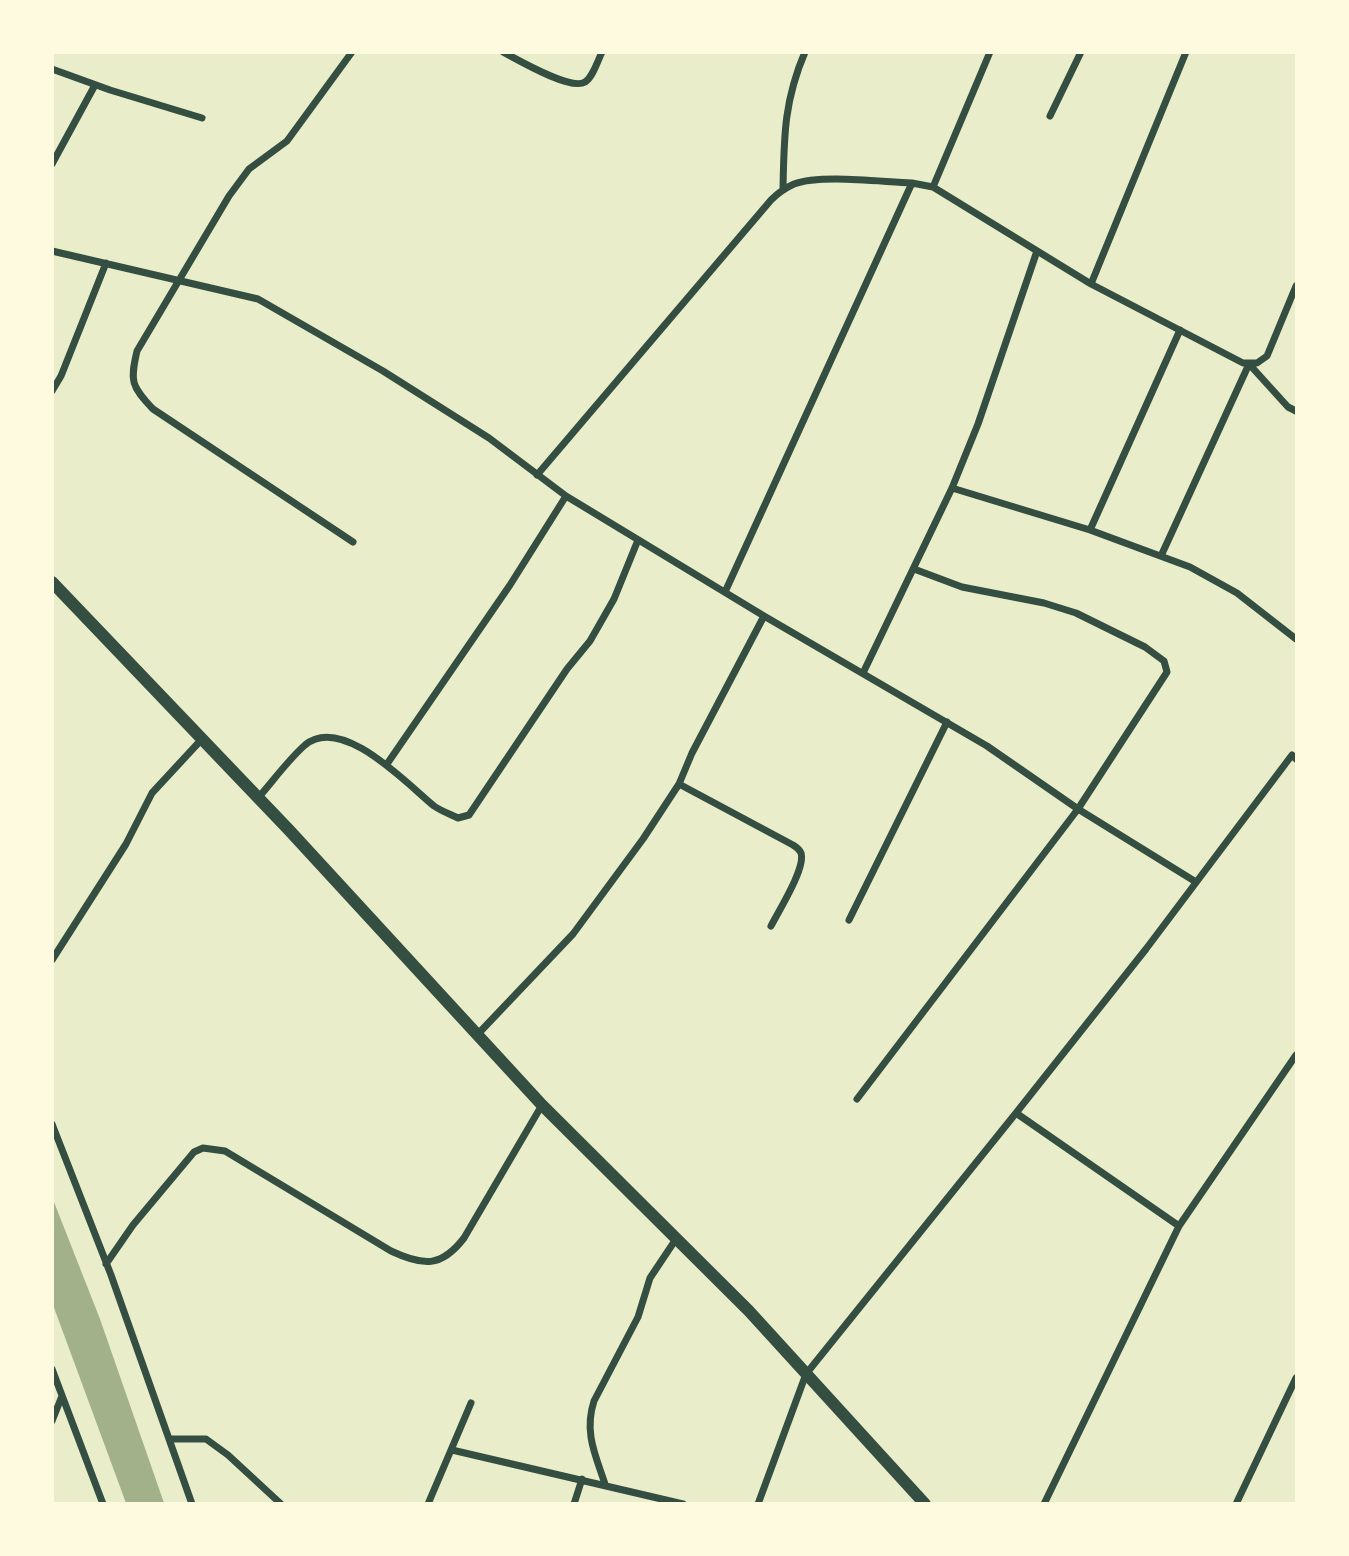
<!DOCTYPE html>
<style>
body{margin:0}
#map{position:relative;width:1349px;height:1556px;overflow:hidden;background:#e9edc9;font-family:Roboto,sans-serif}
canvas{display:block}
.frame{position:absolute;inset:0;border:54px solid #fefae0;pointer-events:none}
</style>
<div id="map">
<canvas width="1349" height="1556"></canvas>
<div class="frame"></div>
</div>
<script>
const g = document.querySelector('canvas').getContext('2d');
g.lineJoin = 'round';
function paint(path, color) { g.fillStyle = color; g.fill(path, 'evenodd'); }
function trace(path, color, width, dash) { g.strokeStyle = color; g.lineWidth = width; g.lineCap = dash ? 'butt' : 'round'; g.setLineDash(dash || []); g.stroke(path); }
paint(new Path2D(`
 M52 1197 100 1319 164 1503H126L53 1305Z`), '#a3b18a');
trace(new Path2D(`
 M352 52 287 141 249 169 229 196 137 351C130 381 131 386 153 409L353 542
 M503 52C518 60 571 91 585 82 593 77 598 60 602 52
 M52 69 110 90 202 118
 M1050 116 1081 52
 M52 164 95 85
 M933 187 990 52
 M783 189C784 137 784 101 805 52
 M52 251 258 299 383 371 489 438 566 496 764 616 987 746 1078 809 1196 882
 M1091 284 1186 52
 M52 391 61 376 106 263
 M537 475 771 200C778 193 785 188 794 184 821 174 882 182 912 183
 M952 488 1090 530 1190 567 1237 593 1296 639
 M1090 530 1180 330
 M1161 556 1249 364 1288 407 1296 411
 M725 592 912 183 933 187 1091 284 1243 363H1257L1267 356 1296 286
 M863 673 952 488 978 424 1037 251
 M387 764 510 585 566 496
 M679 784 793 845C796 847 800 850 801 853 806 868 778 912 771 926
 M258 798C273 781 288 760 305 745 342 714 407 784 434 806 441 811 450 814 458 818L469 815 567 669 590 641 614 599 638 540
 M849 920 947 722
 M52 960 126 844 152 793 202 739
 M478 1034 573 934 643 839 679 784 692 753 764 616
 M857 1099 1078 809 1167 672 1164 661 1145 647 1076 613 1044 603 962 587 914 569
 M1016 1113 1179 1226
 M52 1124 111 1275 192 1504
 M106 1264 133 1225 194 1152 203 1148 225 1151 391 1251C423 1266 441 1268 464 1238L542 1105
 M52 1369 103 1504
 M52 1421 62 1396
 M169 1439H206L228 1455 281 1504
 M452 1450 683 1504
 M605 1484C595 1454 584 1432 594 1401L638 1317 650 1278 676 1239
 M428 1504 471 1403
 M574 1504 582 1479
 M758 1504 806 1374 1016 1113 1146 949 1292 755 1296 759
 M1044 1504 1179 1226 1296 1055
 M1236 1504 1296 1378`), '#344e41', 7);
trace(new Path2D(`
 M52 582 289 830 542 1105 749 1311 925 1504`), '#344e41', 12);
</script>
